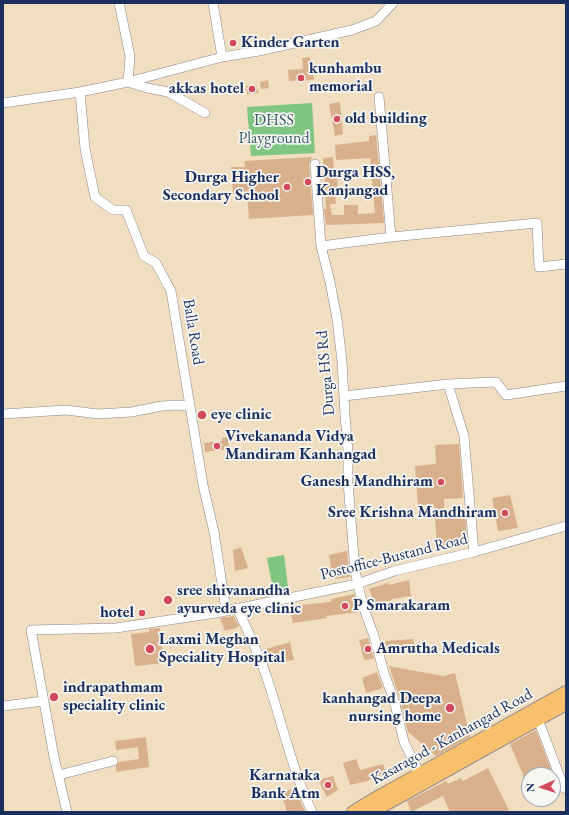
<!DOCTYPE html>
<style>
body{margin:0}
#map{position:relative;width:569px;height:815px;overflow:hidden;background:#f1dec0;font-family:"EB Garamond",serif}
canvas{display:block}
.frame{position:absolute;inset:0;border:4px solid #1b2f5e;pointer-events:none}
.north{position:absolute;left:521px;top:767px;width:40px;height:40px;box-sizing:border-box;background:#f6f6f2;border:1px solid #9ea6b7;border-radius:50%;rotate:267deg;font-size:11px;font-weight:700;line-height:16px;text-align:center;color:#1b2f5e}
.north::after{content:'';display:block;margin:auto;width:14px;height:18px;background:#d1495b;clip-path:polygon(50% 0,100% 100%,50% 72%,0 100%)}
</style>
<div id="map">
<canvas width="569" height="815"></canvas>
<div class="frame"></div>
<div class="north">N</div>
</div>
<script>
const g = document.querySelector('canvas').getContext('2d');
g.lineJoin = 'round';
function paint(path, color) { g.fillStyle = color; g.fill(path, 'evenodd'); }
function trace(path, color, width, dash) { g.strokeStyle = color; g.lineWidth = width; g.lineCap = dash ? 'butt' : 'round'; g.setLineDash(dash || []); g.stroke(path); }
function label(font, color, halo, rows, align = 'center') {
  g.font = font + ' "EB Garamond",serif'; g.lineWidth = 3.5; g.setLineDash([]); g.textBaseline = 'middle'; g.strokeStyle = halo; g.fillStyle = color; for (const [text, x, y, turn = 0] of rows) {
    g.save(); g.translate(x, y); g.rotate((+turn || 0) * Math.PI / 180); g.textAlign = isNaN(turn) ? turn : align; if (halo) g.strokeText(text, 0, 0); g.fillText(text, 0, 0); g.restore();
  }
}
paint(new Path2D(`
 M312 103 315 153 251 156 247 107Z
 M284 555 288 587 273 589 267 558Z`), '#7fc683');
paint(new Path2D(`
 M310 57V69L313 70 314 80 289 81 288 70 303 69 302 58Z
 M268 80 269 88 261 89 260 82Z
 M256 85 259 93 247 94 246 86Z
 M340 102 343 134 335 136 329 104Z
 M376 135 384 223 326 225 324 209H326L323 158 333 157 334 171H337L338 191 335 192 336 204H330L332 215H344V205H358V214L375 213 370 158 336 160 335 145 369 141V136Z
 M312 157 309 164 313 215 249 219 247 193 233 194 231 167H245L244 161Z
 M228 437 229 449 205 452 204 443 222 441V438Z
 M459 444 463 498 444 499 445 515 465 513 467 541 447 543V545L437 546 434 504 418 505 415 466 436 464 435 445Z
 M510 495 518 528 498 531 492 498Z
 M241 547 248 568 235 571 233 550Z
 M347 551 350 577 333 579 329 555Z
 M409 580 411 596 391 599 392 600 375 605 369 589 388 583V585Z
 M354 594 359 612 326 616 327 618 293 623 289 606 301 604V605L331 602V599Z
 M234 616 239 627 225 631 220 618Z
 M160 628 164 663 135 666 131 634 149 632V629Z
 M368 638 374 659 364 660 359 640Z
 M413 639 416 651H386L385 641Z
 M290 642 294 660 272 663 266 649Z
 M389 666 443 676 455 673 470 737 436 756 421 743 408 732 400 699Z
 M377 672 383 688 366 693 362 678Z
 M536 730 553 775H529V789L510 744Z
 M146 737 149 767 116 772V766L119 762 139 759 138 747 116 750 115 741Z
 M356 759 360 770 383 764 386 773 367 781 350 785 343 763Z
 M488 768 509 810 505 812H450L443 796 411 812 407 801 446 781 448 784 461 778 463 781Z
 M333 776 338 790 327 797 318 780Z
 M295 788 299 798 305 812H287L281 793Z`), '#d8b08c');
const minor = new Path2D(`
 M119 3 130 56 128 82 147 88 168 92 205 113
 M213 3 222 57
 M80 92 85 149 95 197 113 210H126L144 256 156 263 171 291 203 485 214 532 226 610
 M379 97 391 237
 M3 103 80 92 128 82 222 57 259 51 352 30 376 21 393 3
 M315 164 321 246 330 282 337 319 342 361 345 415 348 452V482L355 571 363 606 374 636 384 673 394 700 404 742 416 766 417 775
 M321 246 391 237 537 223 539 267 566 264
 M448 384 464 436 474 552
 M344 396 448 384 496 382 506 395 566 386
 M3 414 66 410 98 414 131 412 162 406 176 405 190 406
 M237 608C248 631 259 654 267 678 282 723 292 769 312 812
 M3 706 44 701
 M538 719 564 788 566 789
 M59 775 113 761
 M67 812 54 757 31 630 116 628 216 613 357 584 394 571 474 552 566 526`);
const major = new Path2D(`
 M353 812 376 798 566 692
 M372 812 566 704`);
trace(minor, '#86868f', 10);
trace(major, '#86868f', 14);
trace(minor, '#fff', 9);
trace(major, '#f8bf6c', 12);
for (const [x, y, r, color] of [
 [233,43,4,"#d1495b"],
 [301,78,4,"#d1495b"],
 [252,89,4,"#d1495b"],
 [337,119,4,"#d1495b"],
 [308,182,4,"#d1495b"],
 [287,187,4,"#d1495b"],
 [202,415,5,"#d1495b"],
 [217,446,4,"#d1495b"],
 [441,482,4,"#d1495b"],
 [505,513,4,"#d1495b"],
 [168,600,5,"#d1495b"],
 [345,606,4,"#d1495b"],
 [142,613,4,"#d1495b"],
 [150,649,5,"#d1495b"],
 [368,649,4,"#d1495b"],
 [54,697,5,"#d1495b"],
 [450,708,5,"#d1495b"],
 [328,785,4,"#d1495b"]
]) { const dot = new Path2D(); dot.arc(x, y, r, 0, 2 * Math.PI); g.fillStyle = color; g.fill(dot); trace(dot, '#f6f6f2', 1.5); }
label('bold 16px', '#1b2f5e', '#f6f6f2', [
 ["Kinder Garten",241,43],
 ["kunhambu",309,69],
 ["memorial",309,87],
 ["akkas hotel",244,89,"right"],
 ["old building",345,119],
 ["Durga HSS,",316,173],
 ["Kanjangad",316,191],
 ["Durga Higher",279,178,"right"],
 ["Secondary School",279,196,"right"],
 ["eye clinic",211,415],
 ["Vivekananda Vidya",225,437],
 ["Mandiram Kanhangad",225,455],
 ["Ganesh Mandhiram",433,482,"right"],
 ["Sree Krishna Mandhiram",497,513,"right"],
 ["sree shivanandha",177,591],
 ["ayurveda eye clinic",177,609],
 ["P Smarakaram",353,606],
 ["hotel",134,613,"right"],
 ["Laxmi Meghan",159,640],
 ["Speciality Hospital",159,658],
 ["Amrutha Medicals",376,649],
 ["indrapathmam",63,688],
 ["speciality clinic",63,706],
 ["kanhangad Deepa",441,699,"right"],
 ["nursing home",441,717,"right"],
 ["Karnataka",320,776,"right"],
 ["Bank Atm",320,794,"right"]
], 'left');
label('16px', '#395c69', '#f6f6f2', [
 ["DHSS",274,121],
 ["Playground",274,139]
]);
label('16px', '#1b2f5e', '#f6f6f2', [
 ["Balla Road",193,332,81],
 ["Durga HS Rd",326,373,-95],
 ["Postoffice-Bustand Road",394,557,-14],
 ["Kasaragod - Kanhangad Road",452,737,-29]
]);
</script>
